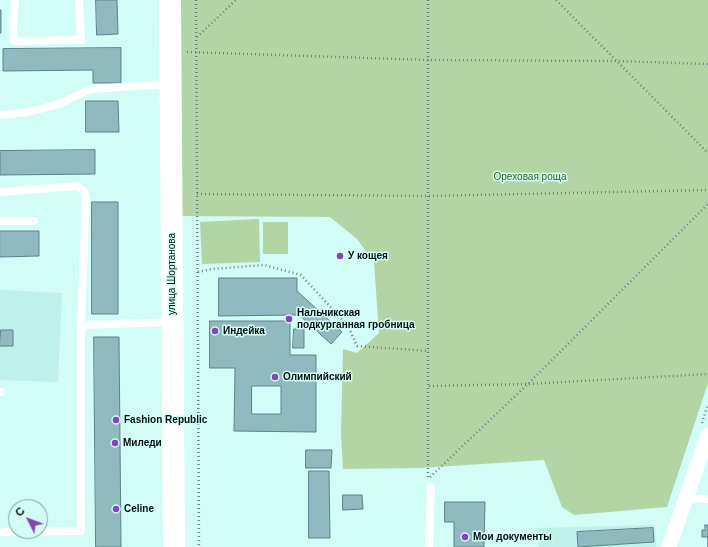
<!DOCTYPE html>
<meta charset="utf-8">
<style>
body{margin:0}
#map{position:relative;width:708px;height:547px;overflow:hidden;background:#d2fcf6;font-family:Helvetica,sans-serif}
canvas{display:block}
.north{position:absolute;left:8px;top:499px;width:40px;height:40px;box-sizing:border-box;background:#d2fcf6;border:1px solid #7f9d99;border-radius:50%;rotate:312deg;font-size:11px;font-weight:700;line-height:16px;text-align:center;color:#020f0d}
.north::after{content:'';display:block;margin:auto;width:14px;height:18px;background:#8545ba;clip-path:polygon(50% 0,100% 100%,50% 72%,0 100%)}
</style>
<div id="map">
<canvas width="708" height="547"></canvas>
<div class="north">С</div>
</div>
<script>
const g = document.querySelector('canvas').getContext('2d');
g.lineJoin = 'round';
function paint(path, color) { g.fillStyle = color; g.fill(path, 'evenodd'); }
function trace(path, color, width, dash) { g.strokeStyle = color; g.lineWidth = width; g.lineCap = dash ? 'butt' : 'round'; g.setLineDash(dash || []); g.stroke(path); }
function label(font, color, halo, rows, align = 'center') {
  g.font = font + ' Helvetica,sans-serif'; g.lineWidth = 3; g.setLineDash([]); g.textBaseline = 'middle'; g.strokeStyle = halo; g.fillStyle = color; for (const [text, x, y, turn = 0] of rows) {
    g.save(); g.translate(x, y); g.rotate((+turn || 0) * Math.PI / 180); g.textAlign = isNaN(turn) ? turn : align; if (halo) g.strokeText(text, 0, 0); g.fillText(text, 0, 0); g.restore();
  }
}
paint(new Path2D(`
 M0 290 62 293 58 382 0 380Z
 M655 525 656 547H539L536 528Z`), '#bdf1ea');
paint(new Path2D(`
 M178 0H708V383L667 507 574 515 562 507 544 460 420 468 343 469 341 433 343 349 357 353 379 333 374 262 357 239 330 217 179 216Z
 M259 219 260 262 202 264 200 222Z
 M263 222H288V254H263Z`), '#b1d5a5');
const building = new Path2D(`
 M96 0H117L118 34 97 35Z
 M0 10H1V33H0Z
 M121 48V83H93V70L3 71V49Z
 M86 101H118L119 132H86Z
 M95 150V174L0 175V151Z
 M92 202H118V314H92Z
 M0 231H39V256L0 257Z
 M219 278H297V291L342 332 331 344 297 313V315L219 316Z
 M210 321H290V355H316V432L234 431 235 368H210ZM252 386H281V414H252Z
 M294 329H304V348H293Z
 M1 330H13V346H0Z
 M94 337H119L121 547H96Z
 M306 450H332L331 468H306Z
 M309 471H329L330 538H309Z
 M343 495H362L363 509 343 510Z
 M445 502H485L484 547H454V522H445Z
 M705 525H708V547V537H702V530H705Z
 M653 528 654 542 578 547 577 532Z`);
paint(building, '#91b9c0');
trace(building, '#5d838a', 1);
trace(new Path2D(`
 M196 0 199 547
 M428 0V477
 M556 0 708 153
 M197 37 236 0
 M187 52 428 60 616 61 708 64
 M197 194 428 196 708 190
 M198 272 212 269 264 265 301 275 348 326 357 346 429 351
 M429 386 528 384 708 374
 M702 423 708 404
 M430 477 528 384 708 204`), '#698480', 2.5, [1, 3]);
trace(new Path2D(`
 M15 0 13 28 14 41 81 40 79 0
 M0 115 29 112 59 104 91 89 170 84
 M0 192 77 186 83 190 86 196 81 325V531L0 532
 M0 221H34
 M81 325 172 322
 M0 392H1
 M686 498 708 499
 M429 547 431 487`), '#fff', 8);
trace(new Path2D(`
 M669 547 708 435`), '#fff', 15);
trace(new Path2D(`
 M170 0 174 547`), '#fff', 22);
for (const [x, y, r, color] of [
 [340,256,4,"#8545ba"],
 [289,319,4,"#8545ba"],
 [215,331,4,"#8545ba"],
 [275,377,4,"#8545ba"],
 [116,420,4,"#8545ba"],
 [115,443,4,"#8545ba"],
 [116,509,4,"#8545ba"],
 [465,537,4,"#8545ba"]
]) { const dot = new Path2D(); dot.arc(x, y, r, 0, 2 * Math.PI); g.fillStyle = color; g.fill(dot); trace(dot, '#d2fcf6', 1.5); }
label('10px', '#306419', '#d2fcf6', [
 ["Ореховая роща",530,177]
]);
label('bold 10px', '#020f0d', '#d2fcf6', [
 ["У кощея",348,256],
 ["Нальчикская",297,313],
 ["подкурганная гробница",297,325],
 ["Индейка",223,331],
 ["Олимпийский",283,377],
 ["Fashion Republic",124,420],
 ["Миледи",123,443],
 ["Celine",124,509],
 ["Мои документы",473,537]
], 'left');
label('10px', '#020f0d', '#d2fcf6', [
 ["улица Шортанова",172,274,-90]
]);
</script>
